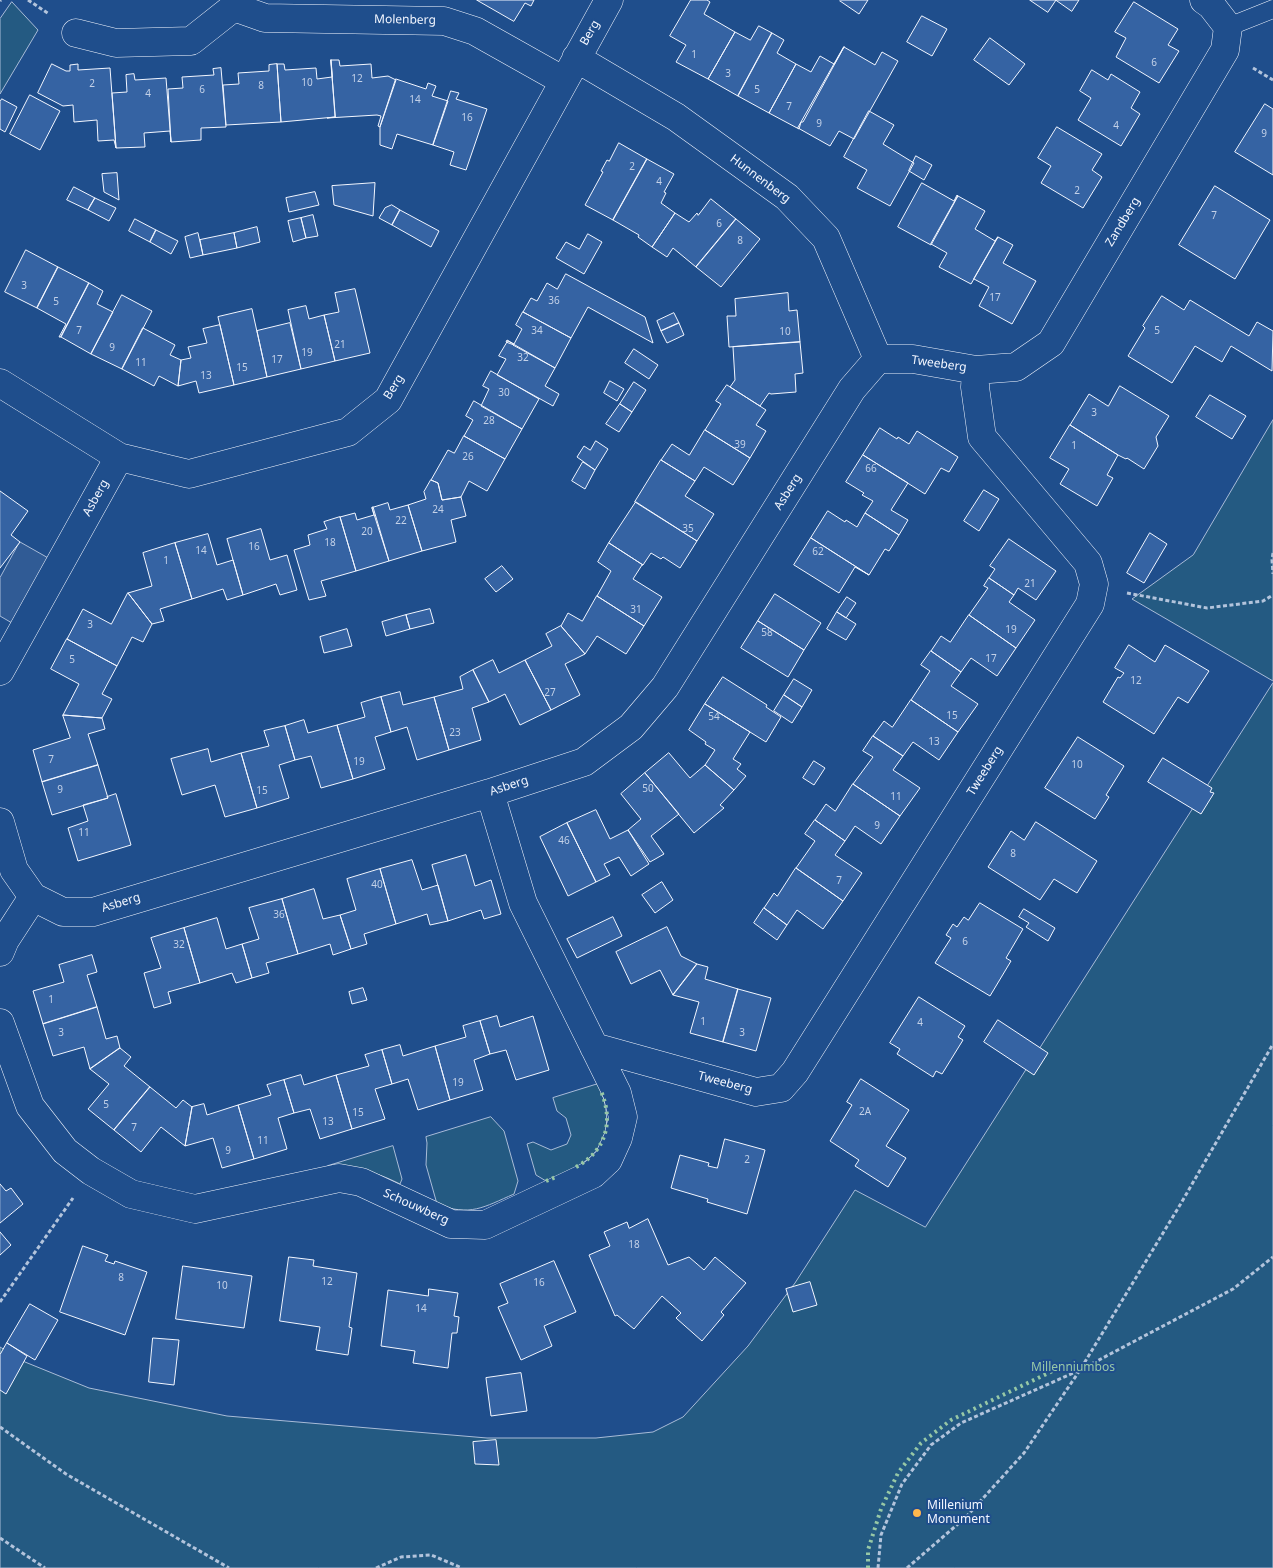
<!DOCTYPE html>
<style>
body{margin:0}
canvas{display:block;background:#1f4e8c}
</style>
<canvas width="1273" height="1568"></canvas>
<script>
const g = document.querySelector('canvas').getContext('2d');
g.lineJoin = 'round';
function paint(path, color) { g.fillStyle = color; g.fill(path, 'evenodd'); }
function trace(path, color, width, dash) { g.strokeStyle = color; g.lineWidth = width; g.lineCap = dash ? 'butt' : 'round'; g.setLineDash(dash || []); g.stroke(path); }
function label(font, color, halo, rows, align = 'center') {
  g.font = font + ' "Noto Sans",sans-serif'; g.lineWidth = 4; g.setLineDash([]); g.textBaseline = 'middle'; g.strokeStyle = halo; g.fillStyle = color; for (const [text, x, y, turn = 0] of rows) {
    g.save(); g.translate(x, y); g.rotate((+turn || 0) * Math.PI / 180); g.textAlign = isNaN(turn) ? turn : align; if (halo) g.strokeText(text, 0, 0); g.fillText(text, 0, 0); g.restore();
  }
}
const green = new Path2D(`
 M12 2 38 30 0 94V19Z
 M1273 420V681L1132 599 1193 555Z
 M1273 683V1568H0V1347L25 1362 89 1388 227 1416 487 1438H596L653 1432 683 1417 748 1346 795 1283 855 1190 925 1227Z
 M598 1084C610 1109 612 1140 588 1159 576 1169 560 1175 546 1181L536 1175 527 1144 533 1142 551 1150 567 1144 571 1135 566 1118 557 1111 553 1098Z
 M491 1117 504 1131 518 1181 514 1194C484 1207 470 1217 437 1204L426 1165 427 1143 426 1137Z
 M393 1146 402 1179 400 1184C372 1170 359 1169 329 1168L328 1166Z`);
paint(green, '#245a82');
trace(green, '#a8bbd7', 1);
const parking = new Path2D(`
 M20 542 50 559 12 623 0 616V578Z`);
paint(parking, '#305b95');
trace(parking, '#a8bbd7', 1);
const building = new Path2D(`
 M477 0H534L531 6 525 3 514 21Z
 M691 0H707L710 2 704 14 735 32 708 79 676 62 686 45 670 36Z
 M841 0H868L859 14 840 1Z
 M1030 0H1056L1048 12Z
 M1056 0H1079L1072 11Z
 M1134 2 1178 29 1168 45 1179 51 1159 83 1116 57 1126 38 1115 32Z
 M922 16 947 29 932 56 907 42Z
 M759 26 772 33 738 96 708 79 735 32 750 40Z
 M772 33 784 40 777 53 796 64 769 113 738 96Z
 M990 38 1025 64 1009 85 974 60Z
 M844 47 803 122H801L799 129 769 113 796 64 811 72 820 56 834 64Z
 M844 47 875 65 882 52 898 61 854 139 839 131 830 146 798 128Z
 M331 60 335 117 281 122 277 64H284L285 70 316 68 317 79 332 77Z
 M331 60H339L340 66 371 64 372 78 388 76 396 80 380 127 378 126 381 116 377 115 327 118 335 117Z
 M52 64 66 71H70V65L78 64V70L110 68 116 148 114 140 98 141 97 120 74 122 73 105 63 106 38 93Z
 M277 64 281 122 226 125 223 85 239 84 238 73 269 71V65Z
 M221 68 226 127 201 128V140L171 142 168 89 183 88 182 77 214 75 213 69Z
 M1092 70 1108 80 1111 74 1140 92 1131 108 1140 114 1121 146 1078 120 1091 98 1080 91Z
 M134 74 135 80 166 78 171 142 170 131 144 133 145 147 116 148 112 93 127 92 126 75Z
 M396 79 426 89 428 83 436 86 432 96 448 101 433 145 397 134 392 149 380 145V127Z
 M451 91 459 93 456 99 487 109 466 170 450 165 454 152 433 145Z
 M30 95 60 111 40 150 10 134Z
 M2 99 17 107 5 132 0 129V102Z
 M1265 104 1273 109V175L1235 152Z
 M869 111 894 125 883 144 914 163 890 206 857 188 867 170 844 157Z
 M1057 127 1102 154 1092 170 1102 177 1083 208 1041 183 1051 166 1038 158Z
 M619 143 647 159 613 220 585 205 603 172 601 171 607 160 609 161Z
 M916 156 932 165 924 180 909 171Z
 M647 159 674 174 664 192 666 193 661 203 675 213 652 247 638 237 639 235 613 220Z
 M117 173 119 200 104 192 102 174Z
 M375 183 373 216 334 205 332 186Z
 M922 183 954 201 957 195 958 196 931 245 898 227Z
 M1215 186 1270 220 1235 279 1179 245Z
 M74 187 95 198 88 210 67 200Z
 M315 192 319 205 289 212 286 198Z
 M958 196 985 211 975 229 995 241 998 237 971 284 939 267 947 253 931 244Z
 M95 198 116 208 109 221 88 210Z
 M711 199 736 219 696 267 673 248 667 257 652 247 675 213 689 222 697 213 698 215Z
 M392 205 400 210 392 225 379 218 385 208Z
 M400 210 439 231 431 247 392 225Z
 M313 215 318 236 306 238 301 218Z
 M301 218 306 238 293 242 288 221Z
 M135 219 156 230 150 242 129 231Z
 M736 219 760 239 721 287 696 267Z
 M257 227 260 242 237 248 234 233Z
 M156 230 178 241 171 254 150 242Z
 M198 233 203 255 190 258 185 237Z
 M234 233 237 248 203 255 200 240Z
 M588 234 602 242 584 274 556 258 566 242 579 249Z
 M998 237 1013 245 1003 263 1036 281 1012 324 979 306 989 287 974 279Z
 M26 250 58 267 37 308 5 292Z
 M58 267 89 283 61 337H59L66 324 37 308Z
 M566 274 645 317 653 343 588 307 571 338 523 312 531 298 537 301 547 283 557 289Z
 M89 283 103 291 97 304 113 312 91 354 61 337Z
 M355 289 370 353 335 361 324 315 339 312 335 293Z
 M788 293 789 311 797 310 800 342 729 347 727 316H736L735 299Z
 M122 295 152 311 122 369 91 354Z
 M1162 296 1184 310 1190 300 1249 336 1257 322 1273 331 1272 371 1231 346 1222 362 1195 346 1172 383 1128 356 1145 328 1143 326Z
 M306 306 309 319 324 315 335 361 301 369 288 310Z
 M252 309 267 377 234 385 218 317Z
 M523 312 571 338 555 368 513 345H514L506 342 507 340 514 344 522 329 516 325Z
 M674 313 679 323 661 331 657 321Z
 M290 323 301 369 267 377 257 331Z
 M679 323 684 335 667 343 661 331Z
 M220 325 234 385 199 393 196 381 178 386 181 360 191 358 188 347 207 343 203 329Z
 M143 328 175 345 170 355 181 360 178 386 159 376 154 386 122 369Z
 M508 341 555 368 545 386 559 394 553 406 497 375 506 359 499 356Z
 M800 342 803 373 795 374 796 392 771 394 769 393 760 406 730 387 735 380 733 347Z
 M634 349 658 365 649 379 625 363Z
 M491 371 539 399 522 429 481 406 489 389 483 386Z
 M610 381 624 389 617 401 604 393Z
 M634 382 646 390 632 412 620 404Z
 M727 385 766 410 756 425 766 431 750 458 705 430 721 404 716 401Z
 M1120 386 1169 416 1156 437 1158 446 1144 469 1127 458 1126 459 1118 455 1070 425 1089 394 1108 406Z
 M1210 395 1246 416 1232 439 1196 417Z
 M474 401 522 429 505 459 464 436 473 420 466 416Z
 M620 404 632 412 619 432 606 424Z
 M1070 425 1118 455 1107 475 1113 478 1097 506 1060 484 1069 469 1050 458Z
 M880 428 897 439 898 437 909 444 917 431 958 457 949 472 941 468 925 494 863 455Z
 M705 430 750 458 733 485 704 467 695 481 661 460 672 444 689 455Z
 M464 436 505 459 487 491 469 481 461 497 442 500 438 483 431 480 448 450 454 453Z
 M596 441 608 449 595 470 577 457 584 446 590 450Z
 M863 455 908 483 891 510 908 520 899 535 865 513 873 501 862 495 864 493 846 482Z
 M661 460 695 481 685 496 714 514 697 541 635 502Z
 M583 462 595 470 585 489 572 481Z
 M431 480 438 483 442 500 461 497 466 516 451 520 456 542 422 551 408 505 426 499 424 492Z
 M984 490 999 499 979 531 964 521Z
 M0 491 28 511 11 535 20 542 0 568Z
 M636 502 697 541 680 568 663 557 661 559 651 553 643 565 609 543Z
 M388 503 390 510 408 505 422 551 389 561 372 508Z
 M373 507 389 561 356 571 340 517 355 513 357 520 374 515 372 508Z
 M828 511 845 522 846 520 857 527 865 513 899 535 889 551 885 549 869 575 811 538Z
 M340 517 356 571 321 581 326 596 309 600 294 550 310 545 308 535 327 529 324 522Z
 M261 529 270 560 287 555 297 590 280 595 276 584 243 595 227 539Z
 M1150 533 1167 544 1144 583 1127 573Z
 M208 534 217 565 233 560 243 595 227 600 223 589 192 599 175 543Z
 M811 538 869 575 855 567 839 593 794 565Z
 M1009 539 1056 571 1036 600 1018 588 1014 595 989 578 995 569 990 566Z
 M175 543 192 599 160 609 164 621 152 624 128 593 152 586 143 553Z
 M609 543 643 565H642L633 579 662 597 644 626 597 596 611 571 598 562Z
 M502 566 513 579 496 592 485 579Z
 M989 578 1014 595 1009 602 1035 620 1016 648 969 615 988 588 984 586Z
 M128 593 152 624 143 642 132 637 117 666 67 639 83 609 111 624Z
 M775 594 821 623 804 650 758 621Z
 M597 596 644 626 626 654 597 636 585 654 561 626 568 613 582 621Z
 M847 597 856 603 846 618 837 612Z
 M430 609 434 623 410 629 406 615Z
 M837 612 856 624 846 640 827 629Z
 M406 615 410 629 386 636 382 622Z
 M969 615 1016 648 997 676 971 658 961 672 931 651 941 636 950 642Z
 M758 621 804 650 788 677 741 648Z
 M561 626 585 654 565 664 580 695 551 710 525 660 552 646 546 634Z
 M347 629 352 646 324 653 320 637Z
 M67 639 117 666 102 694 112 699 102 718 63 715 79 684 51 669Z
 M1129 645 1155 662 1165 645 1209 671 1188 703 1178 697 1154 734 1103 702 1118 677 1120 678 1124 673 1115 668Z
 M931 651 961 672 951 686 978 704 958 732 911 700 930 671 921 665Z
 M493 660 499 673 525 660 551 710 520 725 505 694 489 702 473 670Z
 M473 670 489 702 472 708 481 740 449 750 434 697 463 689 460 677Z
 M723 677 767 705 766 707 781 717 766 742 705 704Z
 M794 679 812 690 802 707 784 695Z
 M400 692 403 705 434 697 449 750 417 760 407 727 391 732 381 697Z
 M784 695 802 707 792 723 774 711Z
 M381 697 391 732 375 737 385 769 353 779 337 725 365 717 361 703Z
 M911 700 958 732 939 760 913 742 903 756 873 736 884 721 892 727Z
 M705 704 750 732 733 759 741 764 737 769 746 776 734 790 705 765 715 750 705 744 706 742 689 730Z
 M63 715 102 718 105 729 88 734 98 765 42 782 33 750 70 738Z
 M304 720 308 733 337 725 353 779 321 788 311 756 295 760 285 726Z
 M285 726 295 760 279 765 289 798 257 808 241 753 269 746 264 731Z
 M873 736 903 756 893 770 920 788 900 816 853 784 873 757 863 751Z
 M1078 737 1124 766 1106 795 1109 797 1095 819 1045 788Z
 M208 749 211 762 241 753 257 808 225 817 215 785 182 795 171 759Z
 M669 753 690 778 705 765 734 790 720 805 724 808 694 833 645 773Z
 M1163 758 1212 788 1210 792 1214 793 1201 814 1148 782Z
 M814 761 825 768 814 785 803 778Z
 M98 765 108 798 52 815 42 782Z
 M645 773 679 814 651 836 664 854 650 862 628 830 641 819 621 794Z
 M853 784 900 816 881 844 855 826 845 841 815 820 826 804 835 811Z
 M116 794 131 845 78 861 68 828 88 821 83 805 108 798 107 797Z
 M596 810 610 839 628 830 649 864 631 876 619 857 604 864 610 875 596 882 567 823Z
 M815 820 845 841 835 855 862 873 843 901 796 868 815 841 805 834Z
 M1036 822 1097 861 1077 893 1054 879 1040 900 988 867 1011 831 1024 840Z
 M567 823 596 882 568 896 540 837Z
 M466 855 475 886 491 880 501 914 484 919 481 910 448 921 432 865Z
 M412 860 422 890 438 885 448 921 430 925 427 914 396 924 380 869Z
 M796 868 843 901 823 929 797 910 787 925 764 908 774 893 777 896Z
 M380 869 396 924 364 934 367 944 351 949 340 915 356 910 347 879Z
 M662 882 673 900 655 913 642 895Z
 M314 889 323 919 340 915 351 949 333 955 330 944 298 954 282 899Z
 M282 899 298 954 266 963 269 973 252 978 242 944 259 939 249 908Z
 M980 903 1023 929 1006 958 1011 961 990 996 935 963 951 938 946 935 953 924 957 927 964 917 968 920Z
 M764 908 787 925 777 940 754 923Z
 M1024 909 1055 928 1048 941 1026 927 1029 923 1019 917Z
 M613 917 622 936 577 958 567 939Z
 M217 918 226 949 242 944 252 978 236 983 232 973 200 983 184 928Z
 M667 927 681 956 697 964 673 995 660 970 631 984 616 952Z
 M184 928 200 983 168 992 171 1003 154 1008 144 973 161 968 151 938Z
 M92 955 97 972 87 975 97 1007 43 1024 33 991 64 982 59 965Z
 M697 964 708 967 705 979 738 989 723 1042 690 1033 699 1002 673 995Z
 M363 988 367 1000 352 1004 349 992Z
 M738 989 771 998 756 1051 723 1042Z
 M919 997 965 1026 958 1037 963 1040 942 1074 936 1071 933 1077 897 1054 900 1049 890 1043Z
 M97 1007 106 1039 117 1036 120 1048 90 1069 84 1047 53 1056 43 1024Z
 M497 1016 500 1027 533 1016 549 1070 516 1080 506 1050 490 1054 480 1021Z
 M998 1020 1048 1053 1034 1075 984 1042Z
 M480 1021 490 1054 474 1060 483 1090 450 1100 435 1046 466 1037 463 1026Z
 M400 1045 403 1056 435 1046 450 1100 418 1110 408 1079 392 1084 382 1050Z
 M120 1048 131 1057 124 1066 150 1087 114 1130 88 1109 109 1084 90 1069Z
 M382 1050 392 1084 375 1089 385 1119 352 1129 336 1075 369 1066 365 1055Z
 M301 1075 304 1085 336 1075 352 1129 320 1139 310 1109 294 1113 284 1080Z
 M861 1079 909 1110 886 1146 906 1158 888 1187 855 1166 859 1160 830 1141 852 1105 847 1102Z
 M284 1080 294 1113 278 1118 287 1149 254 1159 238 1105 271 1095 267 1085Z
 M150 1087 176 1108 183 1100 192 1107 185 1146 161 1127 141 1152 114 1130Z
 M204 1104 207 1115 238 1105 254 1159 222 1168 213 1138 185 1146 192 1107Z
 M725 1139 765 1150 747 1214 707 1202 708 1199 671 1188 680 1155 709 1163 708 1166 717 1168Z
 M0 1184 6 1191 11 1188 23 1204 0 1223Z
 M648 1219 668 1265 689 1257 704 1270 715 1257 746 1283 721 1312 724 1315 702 1341 676 1318 681 1313 662 1296 634 1329 617 1315 615 1316 589 1255 610 1246 604 1232 627 1222 629 1228Z
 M0 1232 11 1245 0 1255Z
 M83 1246 108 1255 105 1261 114 1264 115 1261 147 1272 125 1335 60 1312Z
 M289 1257 314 1260 313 1266 357 1273 349 1327 352 1328 348 1355 316 1350 320 1327 280 1321Z
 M554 1261 576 1312 544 1326 552 1346 521 1360 498 1307 508 1303 500 1284Z
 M183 1266 252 1276 244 1328 176 1319Z
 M810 1282 817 1305 793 1312 786 1289Z
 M429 1289 458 1293 454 1316 459 1317 457 1333H452L448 1368 413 1363 415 1351 381 1346 388 1290 428 1296Z
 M30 1304 58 1320 35 1360 7 1343Z
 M153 1338 179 1340 174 1385 149 1382Z
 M7 1343 27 1356 6 1394 0 1390V1355Z
 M521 1373 527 1411 491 1416 486 1378Z
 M496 1440 499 1465 475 1464 473 1442Z`);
paint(building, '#3563a3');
trace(building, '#f2f6ff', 1);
const lane = new Path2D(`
 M1228 27 1273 9`);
const street = new Path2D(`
 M234 7 265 18 444 21 475 31 564 81
 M76 33 116 43 191 41 234 7
 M576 58 676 117 787 197 826 238 878 359
 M976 370 1016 367 1051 343 1225 50 1228 27 1211 5 1204 0
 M0 383 119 457 189 474 348 432 388 400 609 0
 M0 671 119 457
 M0 822 14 870 33 897 63 912H93L490 793 584 762 631 727 665 687 852 389 878 359
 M0 952 5 940 33 897
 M0 1023 30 1106 65 1151 91 1171 131 1194 195 1209 339 1178 361 1182 451 1224 485 1225 593 1174 608 1160 618 1138 623 1117 617 1093 523 903 490 793
 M594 1047 756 1092 781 1088 795 1072 1090 604 1094 584 1088 563 982 437 975 387 976 370 913 359H878`);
trace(lane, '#f2f6ff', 19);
trace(street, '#f2f6ff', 29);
trace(new Path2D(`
 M28 0 49 14
 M0 1 1 0
 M1253 68 1273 80
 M1273 553 1272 560 1273 574
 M1127 593 1207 608 1263 601 1273 595
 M0 1302 73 1198
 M0 1427 66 1474 229 1568
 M0 1538 45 1568
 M376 1568 401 1557 431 1555 462 1568
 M878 1568 881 1535 902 1484 931 1445 961 1423 1080 1370 1233 1289 1273 1257
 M907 1568 966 1517 1024 1453 1080 1370 1180 1205 1273 1044`), '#b3c4dc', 3, [4, 2.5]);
trace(lane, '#1f4e8c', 18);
trace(street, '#1f4e8c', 28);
trace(new Path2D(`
 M576 1167C606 1151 614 1122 601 1091
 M546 1181 556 1177
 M868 1568V1550L881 1509 898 1473 921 1443 951 1420 1065 1365`), '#97c8a6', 4, [2.5, 4]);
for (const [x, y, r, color] of [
 [917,1513,5,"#ffb74d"]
]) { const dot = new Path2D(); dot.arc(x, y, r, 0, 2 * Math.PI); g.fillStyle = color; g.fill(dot); trace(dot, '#1f4e8c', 2); }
label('10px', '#c3d1e8', null, [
 ["1",694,55],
 ["6",1154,63],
 ["3",728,74],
 ["12",357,79],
 ["10",307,83],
 ["2",92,84],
 ["8",261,86],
 ["6",202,90],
 ["5",757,90],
 ["4",148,94],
 ["14",415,100],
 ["7",789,107],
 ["16",467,118],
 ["9",819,124],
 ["4",1116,126],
 ["9",1264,134],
 ["2",632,167],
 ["4",659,182],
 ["2",1077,191],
 ["7",1214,216],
 ["6",719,224],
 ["8",740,241],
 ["3",24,286],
 ["17",995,298],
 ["36",554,301],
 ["5",56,302],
 ["7",79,331],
 ["34",537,331],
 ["5",1157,331],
 ["10",785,332],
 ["21",340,345],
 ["9",112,348],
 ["19",307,353],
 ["32",523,358],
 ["17",277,360],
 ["11",141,363],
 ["15",242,368],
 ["13",206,376],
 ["30",504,393],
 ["3",1094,413],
 ["28",489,421],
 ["39",740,445],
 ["1",1074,446],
 ["26",468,457],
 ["66",871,469],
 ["24",438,510],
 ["22",401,521],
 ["35",688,529],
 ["20",367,532],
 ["18",330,543],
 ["16",254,547],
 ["14",201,551],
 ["62",818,552],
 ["1",166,561],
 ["21",1030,584],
 ["31",636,610],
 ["3",90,625],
 ["19",1011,630],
 ["58",767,633],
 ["17",991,659],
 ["5",72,660],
 ["12",1136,681],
 ["27",550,693],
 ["15",952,716],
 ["54",714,717],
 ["23",455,733],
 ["13",934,742],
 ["7",51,760],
 ["19",359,762],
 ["10",1077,765],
 ["50",648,789],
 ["9",60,790],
 ["15",262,791],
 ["11",896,797],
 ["9",877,826],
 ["11",84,833],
 ["46",564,841],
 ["8",1013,854],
 ["7",839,881],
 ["40",377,885],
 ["36",279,915],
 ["6",965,942],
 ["32",179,945],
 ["1",51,1000],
 ["1",703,1022],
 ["4",920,1023],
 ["3",61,1033],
 ["3",742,1033],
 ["19",458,1083],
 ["5",106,1105],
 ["2A",865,1112],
 ["15",358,1113],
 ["13",328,1122],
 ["7",134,1128],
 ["11",263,1141],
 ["9",228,1151],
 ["2",747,1160],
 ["18",634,1245],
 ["8",121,1278],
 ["12",327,1282],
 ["16",539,1283],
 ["10",222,1286],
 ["14",421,1309]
]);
label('12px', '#f2f6ff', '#1f4e8c', [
 ["Molenberg",405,20,1],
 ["Berg",590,33,-61],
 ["Hunnenberg",760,179,37],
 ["Zandberg",1123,222,-59],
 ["Tweeberg",939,364,8],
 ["Berg",394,387,-58],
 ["Asberg",788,492,-58],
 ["Asberg",96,498,-61],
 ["Tweeberg",985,771,-58],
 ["Asberg",509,786,-18],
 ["Asberg",121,903,-17],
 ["Tweeberg",725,1083,15],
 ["Schouwberg",416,1207,24]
]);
label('12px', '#97c8a6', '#1f4e8c', [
 ["Millenniumbos",1073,1368]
]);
label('12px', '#f2f6ff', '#1f4e8c', [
 ["Millenium",927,1506],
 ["Monument",927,1520]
], 'left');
</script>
